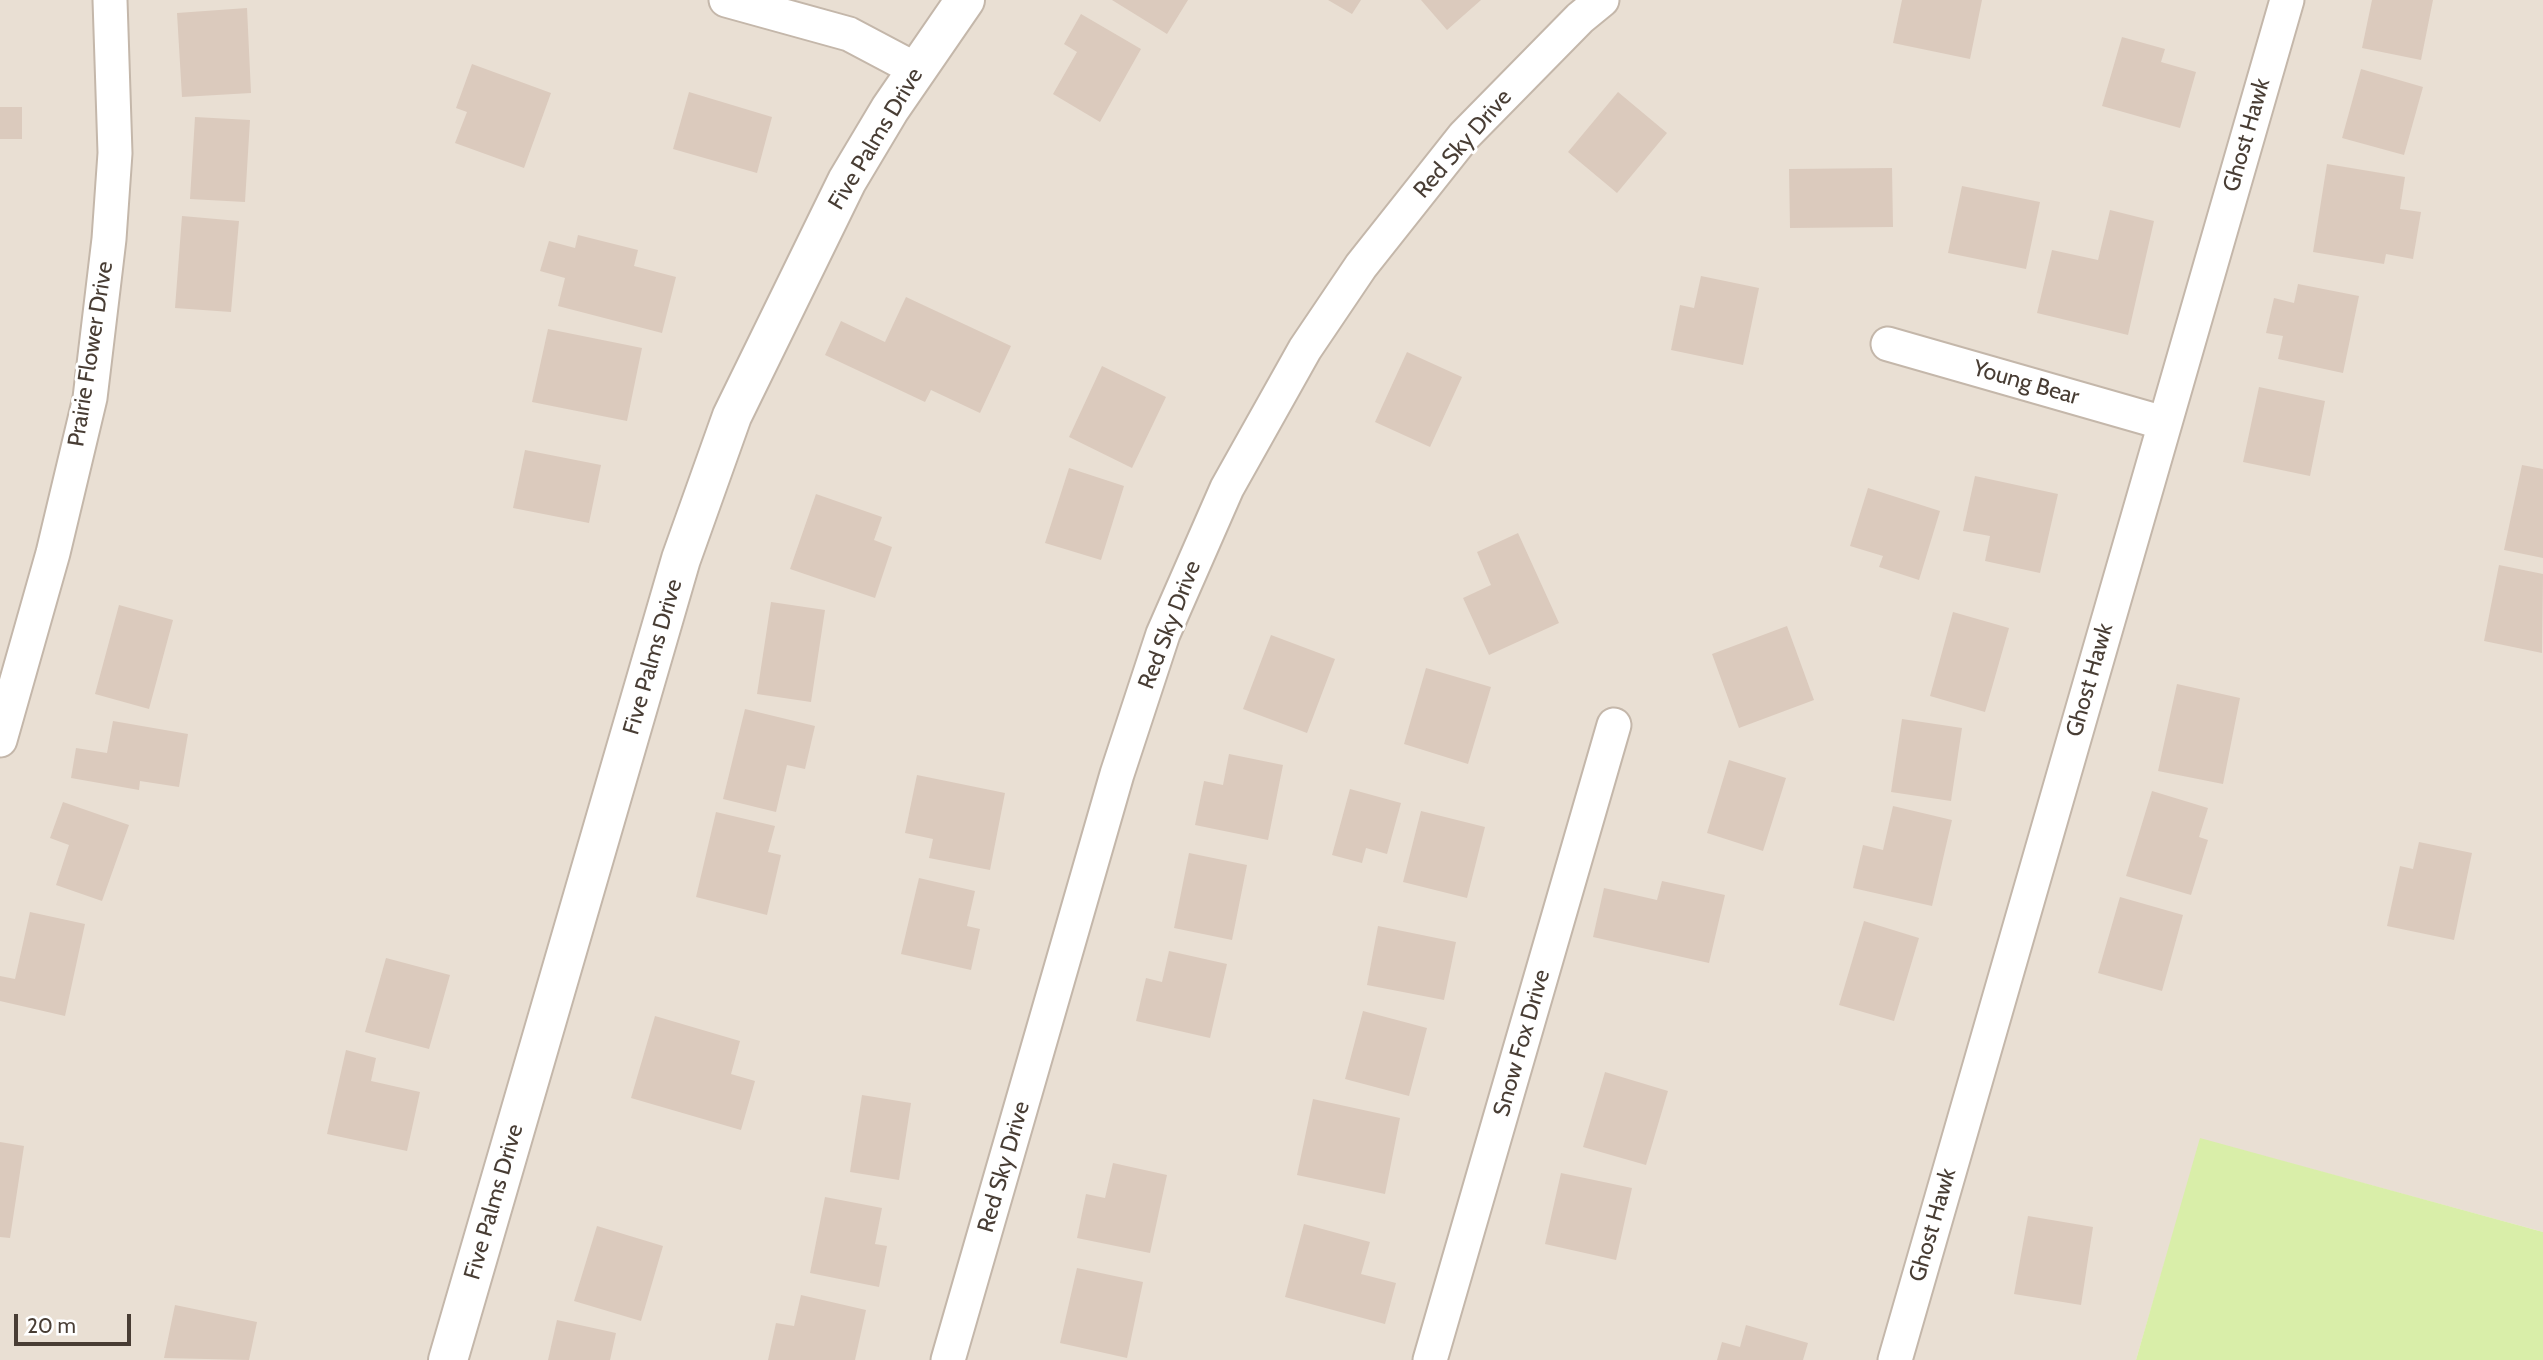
<!DOCTYPE html>
<style>
body{margin:0}
#map{position:relative;width:2543px;height:1360px;overflow:hidden;background:#f5eee6;font-family:Cabin,sans-serif}
canvas{display:block}
.scale{position:absolute;left:14px;top:1314px;width:117px;height:32px;box-sizing:border-box;border:4px solid #483d34;border-top:0;padding-left:9px;font-size:21px;line-height:24px;white-space:nowrap;color:#483d34;-webkit-text-stroke:5px #fff;paint-order:stroke}
</style>
<div id="map">
<canvas width="2543" height="1360"></canvas>
<div class="scale">20 m</div>
</div>
<script>
const g = document.querySelector('canvas').getContext('2d');
g.lineJoin = 'round';
function paint(path, color) { g.fillStyle = color; g.fill(path, 'evenodd'); }
function trace(path, color, width, dash) { g.strokeStyle = color; g.lineWidth = width; g.lineCap = dash ? 'butt' : 'round'; g.setLineDash(dash || []); g.stroke(path); }
function label(font, color, halo, rows, align = 'center') {
  g.font = font + ' Cabin,sans-serif'; g.lineWidth = 6; g.setLineDash([]); g.textBaseline = 'middle'; g.strokeStyle = halo; g.fillStyle = color; for (const [text, x, y, turn = 0] of rows) {
    g.save(); g.translate(x, y); g.rotate((+turn || 0) * Math.PI / 180); g.textAlign = isNaN(turn) ? turn : align; if (halo) g.strokeText(text, 0, 0); g.fillText(text, 0, 0); g.restore();
  }
}
paint(new Path2D(`
 M0 0H2543V1232L2201 1139 2136 1360H0Z`), '#e9dfd3');
paint(new Path2D(`
 M2200 1138 2543 1232V1360H2136Z`), '#d9eea9');
paint(new Path2D(`
 M1112 0H1188L1167 34Z
 M1328 0H1361L1352 14Z
 M1421 0H1481L1447 30Z
 M1902 0H1982L1970 59 1893 43Z
 M2372 0H2433L2421 60 2362 48Z
 M247 8 251 93 182 97 177 13Z
 M1081 14 1141 49 1100 122 1053 94 1077 52 1064 44Z
 M2122 37 2165 49 2161 62 2196 72 2180 128 2102 106Z
 M472 64 551 93 524 168 455 143 467 112 456 108Z
 M2361 69 2423 87 2404 155 2342 138Z
 M689 92 772 117 757 173 673 149Z
 M1618 92 1667 133 1617 193 1568 152Z
 M0 107H22V139H0Z
 M195 117 250 120 245 202 190 199Z
 M2327 164 2405 177 2400 209 2421 212 2413 259 2386 254 2384 264 2313 252Z
 M1892 168 1893 227 1790 228 1789 169Z
 M1962 186 2040 202 2026 269 1948 253Z
 M2110 210 2154 221 2128 335 2037 313 2052 250 2098 260Z
 M182 216 239 221 231 312 175 308Z
 M578 235 638 250 634 266 676 277 662 333 558 306 565 278 540 271 549 241 575 248Z
 M1701 276 1759 288 1743 365 1671 350 1680 305 1694 308Z
 M2298 284 2359 296 2343 373 2278 359 2283 336 2266 333 2274 298 2294 303Z
 M906 297 1011 346 980 413 931 390 925 402 825 355 841 321 885 342Z
 M548 329 642 348 627 421 532 402Z
 M1407 352 1462 377 1430 447 1375 422Z
 M1102 366 1166 397 1132 468 1069 437Z
 M2259 387 2325 401 2310 476 2243 462Z
 M525 450 601 465 589 523 513 508Z
 M2522 465 2543 469V558L2504 550Z
 M1069 468 1124 486 1101 560 1045 543Z
 M1975 476 2058 494 2040 573 1985 561 1990 536 1963 531Z
 M1868 488 1940 511 1919 580 1879 567 1883 556 1850 546Z
 M816 494 882 517 874 540 892 547 875 598 790 569Z
 M1518 533 1559 623 1489 655 1463 598 1491 585 1477 552Z
 M2499 565 2543 574 2542 653 2484 641Z
 M771 602 825 610 811 702 757 694Z
 M119 605 173 620 149 709 95 694Z
 M1953 612 2009 628 1985 712 1930 696Z
 M1787 626 1814 700 1739 728 1712 654Z
 M1271 635 1335 659 1307 733 1243 709Z
 M1426 668 1491 687 1468 764 1404 744Z
 M2177 684 2240 698 2223 784 2158 771Z
 M745 709 815 726 805 769 787 765 776 812 723 799Z
 M1902 719 1962 728 1951 801 1891 792Z
 M113 721 188 734 179 787 140 781 139 790 71 778 76 748 107 753Z
 M1229 754 1283 765 1268 840 1195 825 1204 781 1223 785Z
 M1729 760 1786 778 1763 851 1707 833Z
 M917 775 1005 793 990 870 929 858 933 839 905 833Z
 M1350 789 1401 803 1387 854 1366 848 1362 863 1332 855Z
 M2152 791 2208 808 2199 837 2208 840 2191 895 2126 876Z
 M63 802 129 825 102 901 56 885 69 845 50 838Z
 M1893 806 1952 820 1932 906 1853 888 1863 845 1883 850Z
 M1421 811 1485 827 1467 898 1403 882Z
 M716 812 775 826 768 852 781 855 767 915 696 897Z
 M2419 842 2472 853 2454 940 2387 926 2400 866 2413 869Z
 M1189 853 1247 865 1232 940 1174 928Z
 M919 878 975 891 967 926 980 929 971 970 901 954Z
 M1662 881 1725 895 1709 963 1593 937 1604 888 1657 900Z
 M2120 897 2183 915 2162 991 2098 973Z
 M30 912 85 924 65 1016 0 1001V976L15 979Z
 M1864 921 1919 938 1894 1021 1839 1005Z
 M1378 926 1456 942 1444 1000 1367 985Z
 M1169 951 1227 964 1210 1038 1136 1021 1146 978 1162 982Z
 M386 958 450 975 429 1049 365 1032Z
 M1363 1011 1427 1028 1409 1096 1345 1079Z
 M655 1016 740 1041 731 1074 755 1081 741 1130 631 1098Z
 M346 1050 376 1058 371 1081 420 1092 407 1151 327 1134Z
 M1605 1072 1668 1091 1646 1165 1583 1147Z
 M862 1095 911 1103 899 1180 850 1172Z
 M1313 1099 1400 1118 1385 1194 1297 1175Z
 M0 1142 24 1146 10 1238 0 1237Z
 M1113 1163 1167 1175 1150 1253 1077 1238 1086 1194 1105 1198Z
 M1561 1173 1632 1188 1616 1260 1545 1244Z
 M825 1197 882 1208 875 1244 887 1246 879 1287 810 1273Z
 M2028 1216 2093 1227 2081 1305 2014 1294Z
 M1304 1224 1370 1242 1361 1274 1396 1283 1385 1324 1285 1297Z
 M597 1226 663 1246 641 1321 574 1301Z
 M1077 1268 1143 1282 1127 1358 1060 1343Z
 M801 1295 866 1310 855 1360H768L776 1323 794 1326Z
 M175 1305 257 1322 249 1360 164 1358Z
 M557 1320 616 1333 610 1360H548Z
 M1746 1325 1808 1343 1803 1360H1717L1722 1342 1740 1347Z`), '#dbcabd');
const minor = new Path2D(`
 M726 0 849 34 917 70
 M1888 344 2164 423
 M0 740 53 553 90 398 109 239 115 153 110 0
 M948 1360 1117 774 1163 634 1227 488 1305 349 1361 266 1464 136 1580 18 1602 0
 M1430 1360 1614 725
 M1895 1360 2287 0`);
const tertiary = new Path2D(`
 M448 1360 681 559 732 416 847 181 890 109 965 0`);
trace(minor, '#c4b7aa', 37);
trace(tertiary, '#c4b7aa', 42);
trace(minor, '#fff', 33);
trace(tertiary, '#fff', 38);
label('23px', '#483d34', '#fff', [
 ["Ghost Hawk",2247,135,-74],
 ["Five Palms Drive",876,139,-59],
 ["Red Sky Drive",1463,144,-49],
 ["Prairie Flower Drive",91,354,-81],
 ["Young Bear",2026,383,16],
 ["Red Sky Drive",1170,625,-69],
 ["Five Palms Drive",653,657,-74],
 ["Ghost Hawk",2090,680,-74],
 ["Snow Fox Drive",1522,1043,-74],
 ["Red Sky Drive",1004,1167,-74],
 ["Five Palms Drive",494,1202,-74],
 ["Ghost Hawk",1933,1225,-74]
]);
</script>
